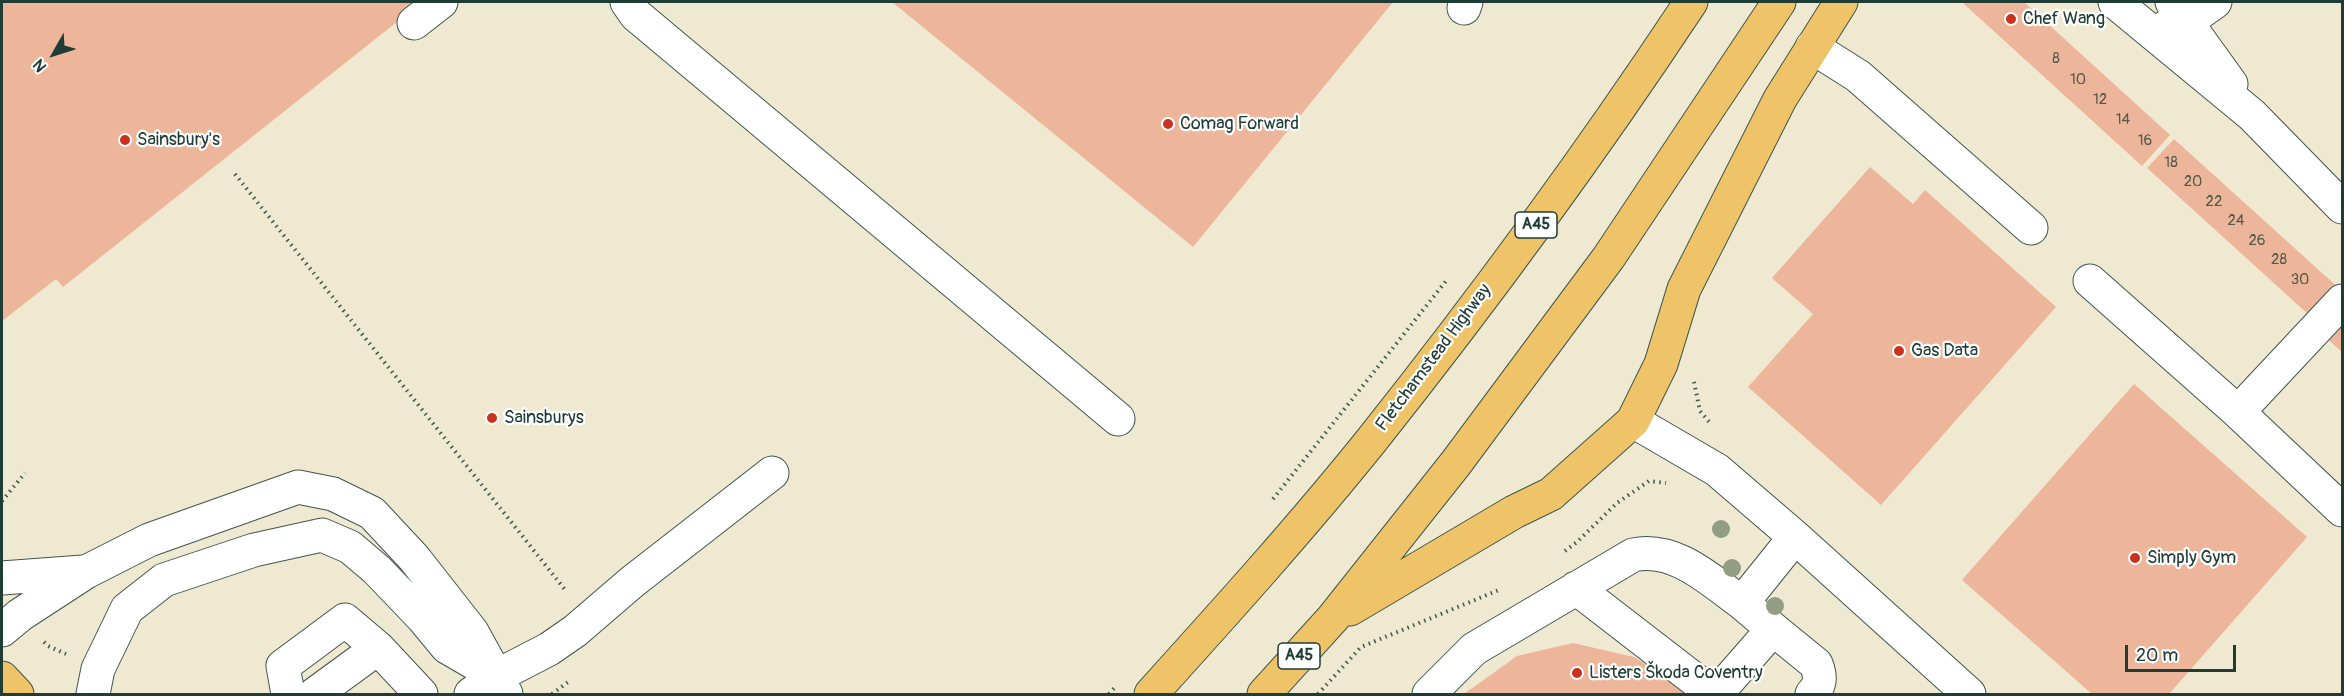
<!DOCTYPE html>
<meta charset="utf-8">
<style>
body{margin:0}
#map{position:relative;width:2344px;height:696px;overflow:hidden;background:#f0e9d1;font-family:Pangolin,sans-serif}
canvas{display:block}
.frame{position:absolute;inset:0;border:3px solid #1f3d34;pointer-events:none}
.north{position:absolute;left:24px;top:24px;width:60px;height:60px;-webkit-text-stroke:4px #fff;paint-order:stroke;rotate:231deg;font-size:16px;font-weight:700;line-height:24px;text-align:center;color:#1f3d34}
.north::after{content:'';display:block;margin:auto;width:21px;height:27px;background:#1f3d34;clip-path:polygon(50% 0,100% 100%,50% 72%,0 100%)}
.scale{position:absolute;left:2125px;top:645px;width:111px;height:27px;box-sizing:border-box;border:3px solid #1f3d34;border-top:0;padding-left:8px;font-size:18px;line-height:21px;white-space:nowrap;color:#1f3d34;-webkit-text-stroke:4px #fff;paint-order:stroke}
</style>
<div id="map">
<canvas width="2344" height="696"></canvas>
<div class="frame"></div>
<div class="north">N</div>
<div class="scale">20 m</div>
</div>
<script>
const g = document.querySelector('canvas').getContext('2d');
g.lineJoin = 'round';
function paint(path, color) { g.fillStyle = color; g.fill(path, 'evenodd'); }
function trace(path, color, width, dash) { g.strokeStyle = color; g.lineWidth = width; g.lineCap = dash ? 'butt' : 'round'; g.setLineDash(dash || []); g.stroke(path); }
function label(font, color, halo, rows, align = 'center') {
  g.font = font + ' Pangolin,sans-serif'; g.lineWidth = 4.5; g.setLineDash([]); g.textBaseline = 'middle'; g.strokeStyle = halo; g.fillStyle = color; for (const [text, x, y, turn = 0] of rows) {
    g.save(); g.translate(x, y); g.rotate((+turn || 0) * Math.PI / 180); g.textAlign = isNaN(turn) ? turn : align; if (halo) g.strokeText(text, 0, 0); g.fillText(text, 0, 0); g.restore();
  }
}
paint(new Path2D(`
 M2 2H422L63 287 56 279 2 321Z
 M892 2H1393L1193 247Z
 M1966 2H2024L2170 135 2142 166 1964 4Z
 M2174 139 2342 291 2319 324 2147 168Z
 M1870 167 1913 204 1925 190 2056 307 1881 505 1748 387 1813 314 1772 278Z
 M2342 315V352L2324 336Z
 M2134 384 2307 537 2169 694H2092L1962 580Z
 M1573 643 1634 657 1686 689 1682 694H1464L1517 656Z`), '#edb59a');
const minor = new Path2D(`
 M627 2 636 15 1118 419
 M2115 2 2252 115 2342 207
 M2172 2 2231 84
 M1464 8 1466 2
 M414 23 441 2
 M2166 27 2188 21 2215 2
 M1812 47 1858 76 2031 228
 M2090 281 2238 412 2342 510
 M2238 412 2342 301
 M1633 421 1717 470 1795 537 1969 694
 M2 578 83 572
 M1576 588 1703 686C1712 689 1717 688 1725 684L1773 629 1742 603
 M1773 629 1816 664C1821 676 1821 685 1812 694
 M2 630 20 615 86 572 149 540 298 487 333 494 372 513 414 558 472 632 506 694
 M93 694 98 669 127 609 164 580 254 550 322 535 350 547 377 570 423 618 447 647 497 676
 M288 694 283 666 345 620 378 648 421 694
 M315 694 378 648
 M471 694 497 676 549 649 575 631 632 582 772 473
 M1429 694 1474 649 1633 555C1675 546 1710 580 1742 603L1795 537`);
const major = new Path2D(`
 M2 678 17 694`);
const highway = new Path2D(`
 M1350 609 1514 512 1551 494 1633 421 1661 364 1684 289 1780 99 1841 2
 M1151 694C1226 611 1301 528 1371 441 1484 299 1591 153 1691 2
 M1264 694 1333 618 1456 463 1609 257 1779 2`);
trace(minor, '#3e574c', 35);
trace(major, '#3e574c', 35);
trace(highway, '#3e574c', 35);
trace(new Path2D(`
 M235 174 566 591
 M1694 382 1700 411 1711 424
 M1273 499 1446 281
 M2 501 25 473
 M1565 551 1577 542 1617 503 1649 481 1666 483
 M44 642 48 646 66 654
 M552 694 568 682
 M1109 694 1116 686
 M1318 694 1361 647 1499 590`), '#3e574c', 4, [1.5, 4.5]);
trace(minor, '#fff', 33);
trace(major, '#efc469', 33);
trace(highway, '#efc469', 33);
g.fillStyle = '#929e82';
for (const [x, y] of [
 [1721,529],
 [1732,568],
 [1775,606]
]) { g.beginPath(); g.arc(x, y, 9, 0, 2 * Math.PI); g.fill(); }
for (const [x, y, r, color] of [
 [2011,19,6,"#c8321e"],
 [1168,124,6,"#c8321e"],
 [125,140,6,"#c8321e"],
 [1899,351,6,"#c8321e"],
 [492,418,6,"#c8321e"],
 [2135,558,6,"#c8321e"],
 [1577,673,6,"#c8321e"]
]) { const dot = new Path2D(); dot.arc(x, y, r, 0, 2 * Math.PI); g.fillStyle = color; g.fill(dot); trace(dot, '#fff', 2); }
label('15px', '#525b4e', null, [
 ["8",2056,59],
 ["10",2078,80],
 ["12",2100,100],
 ["14",2123,120],
 ["16",2145,141],
 ["18",2171,163],
 ["20",2193,182],
 ["22",2214,202],
 ["24",2236,221],
 ["26",2257,241],
 ["28",2279,260],
 ["30",2300,280]
]);
for (const [x, y, w] of [
 [1536,225,42],
 [1299,656,42]
]) { const box = new Path2D(); box.roundRect(x - w / 2, y - 13, w, 26, 4.5); g.fillStyle = '#fff'; g.fill(box); trace(box, '#1f3d34', 1.5); }
label('bold 16px', '#1f3d34', null, [
 ["A45",1536,225],
 ["A45",1299,656]
]);
label('18px', '#1f3d34', '#fff', [
 ["Chef Wang",2023,19],
 ["Comag Forward",1180,124],
 ["Sainsbury's",137,140],
 ["Gas Data",1911,351],
 ["Sainsburys",504,418],
 ["Simply Gym",2147,558],
 ["Listers Škoda Coventry",1589,673]
], 'left');
label('18px', '#1f3d34', '#fff', [
 ["Fletchamstead Highway",1434,358,-53]
]);
</script>
